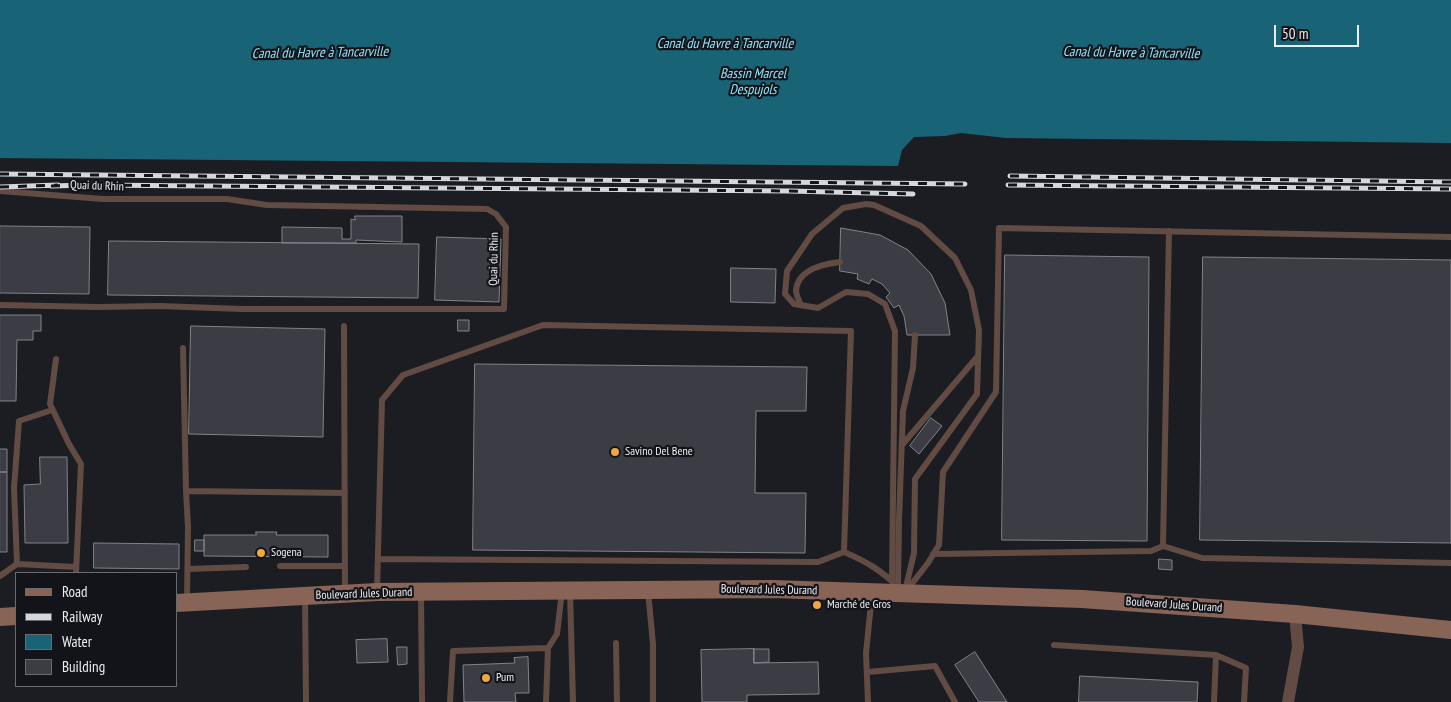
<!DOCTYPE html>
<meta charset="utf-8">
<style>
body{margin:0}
#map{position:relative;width:1451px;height:702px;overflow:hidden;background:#1c1d23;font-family:"PT Sans Narrow",sans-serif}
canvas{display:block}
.legend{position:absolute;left:15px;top:572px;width:162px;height:115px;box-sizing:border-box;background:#131419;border:1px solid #6a6b6f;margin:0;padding:6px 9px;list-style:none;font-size:15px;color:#ecedf1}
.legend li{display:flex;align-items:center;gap:10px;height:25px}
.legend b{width:25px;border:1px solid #6a6b6f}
.scale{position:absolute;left:1274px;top:25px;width:85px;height:22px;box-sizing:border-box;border:2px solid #ecedf1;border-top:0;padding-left:6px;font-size:15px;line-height:18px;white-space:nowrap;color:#ecedf1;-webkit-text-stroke:4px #131419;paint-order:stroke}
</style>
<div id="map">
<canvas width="1451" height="702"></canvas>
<ul class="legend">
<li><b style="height:6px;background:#886456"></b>Road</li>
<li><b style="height:6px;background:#d6d7dc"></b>Railway</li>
<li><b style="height:14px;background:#186476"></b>Water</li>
<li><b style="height:14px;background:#3c3d44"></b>Building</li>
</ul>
<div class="scale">50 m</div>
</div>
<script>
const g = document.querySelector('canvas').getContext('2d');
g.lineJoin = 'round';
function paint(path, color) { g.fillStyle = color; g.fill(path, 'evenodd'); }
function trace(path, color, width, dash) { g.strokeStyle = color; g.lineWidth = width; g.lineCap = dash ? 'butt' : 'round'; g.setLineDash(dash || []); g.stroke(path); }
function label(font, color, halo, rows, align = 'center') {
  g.font = font + ' "PT Sans Narrow",sans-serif'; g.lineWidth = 4.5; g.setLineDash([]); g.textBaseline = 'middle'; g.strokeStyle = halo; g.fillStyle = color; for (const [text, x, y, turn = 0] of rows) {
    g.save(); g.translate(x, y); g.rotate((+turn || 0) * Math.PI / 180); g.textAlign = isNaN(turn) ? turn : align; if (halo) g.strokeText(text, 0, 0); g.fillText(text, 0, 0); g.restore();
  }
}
paint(new Path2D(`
 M0 0H1451V143L1006 138 961 133 945 136 914 137 902 150 898 166 0 158Z`), '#186476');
const building = new Path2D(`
 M355 216H402V242L356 240V243H282V227L342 228V239H351V219L355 220Z
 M0 226 90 227 89 294 0 293Z
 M841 228 880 235 908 250 931 274 945 303 950 335H907L904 316 899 305 894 308 886 297 890 293 882 284 872 279 869 284 857 279 858 274 840 271Z
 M437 237 501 239 499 302 435 300Z
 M109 241 419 244 418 298 108 295Z
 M1005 255 1149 257 1147 541 1002 540Z
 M1203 257 1451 260V543L1200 540Z
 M731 268 776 269 775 303 731 302Z
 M0 315H41V331H33V340H17L16 401H0Z
 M458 320H469V331H458Z
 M191 326 325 329 323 437 189 434Z
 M475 364 807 367 806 411H756L755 493H806L805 553 473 550Z
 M931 418 942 426 919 454 910 446Z
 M0 449H7V472H0Z
 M40 457H67L68 543H25L24 485 40 484Z
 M0 472H7V552H0Z
 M256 532H277L276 535H328V557L204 556V535H256Z
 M195 540H204V551H195Z
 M94 543 179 544V569L94 568Z
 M1159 559 1172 560V570L1159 569Z
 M387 639 388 662 357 663 356 640Z
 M397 647H407V664L398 665Z
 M754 649H769V662L754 663Z
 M754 649V663L818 662 819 694 747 695V702H702L701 650Z
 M975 652 1007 702H979L955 665Z
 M528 657 529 693H515L516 702H464L463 665 515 663 514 658Z
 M1080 676 1198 682 1197 702H1079Z`);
paint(building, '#3c3d44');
trace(building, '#81838a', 1);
trace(new Path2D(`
 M0 191 103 199H227L267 205 487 209 496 214 506 227 504 309H242L160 306 98 307 0 305
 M1169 231 1163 546 1202 558 1451 563
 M801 305C799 301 796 295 796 290 798 269 823 264 840 262
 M344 326 345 592
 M183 348 186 491
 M56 359 50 404 69 444 81 464 76 573
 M52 410 19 421 14 488 17 564 76 567
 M902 445 978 356
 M933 554 1151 551 1163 546
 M378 559 818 562 844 552
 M280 566H345
 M188 569 246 567
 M0 576 17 564
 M892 581 895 331 885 304 868 294 846 292 818 308 794 304 785 294 787 271 812 234 843 208 866 204 874 205 921 226 955 258 971 290 979 330 977 394 915 479 914 553 905 591
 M898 587 899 520 903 411 913 368 915 335
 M907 590 928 563 939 545 943 472 996 392 999 228 1451 237
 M377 591 382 400 403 375 543 325 851 331 844 552C870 563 881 571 901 589
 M570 591 573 702
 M648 591 653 644V702
 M421 593 422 702
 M305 597 306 702
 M187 601 188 527 186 491 345 493
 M616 643 617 702
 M1054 645 1216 655 1246 668 1244 702
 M868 672 935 666 955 702
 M450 702 453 651 548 648
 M546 702 548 648 557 634 562 591
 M868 702 866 653 872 594
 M1214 702 1216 655`), '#614b42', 6);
trace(new Path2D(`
 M1288 702 1298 647 1295 614`), '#614b42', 12);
trace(new Path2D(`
 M176 603 377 592 772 589 1082 599 1295 614 1451 630
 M0 617 16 616`), '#886456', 18);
const rail = new Path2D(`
 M0 174 965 184
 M1010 176 1451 182
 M1008 185 1451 189
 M51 186 89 185 789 191 913 194
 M0 187 58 185`);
trace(rail, '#d6d7dc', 5);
trace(rail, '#131419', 3, [9]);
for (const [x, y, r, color] of [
 [615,452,5,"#efa73e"],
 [261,553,5,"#efa73e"],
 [817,605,5,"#efa73e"],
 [486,678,5,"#efa73e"]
]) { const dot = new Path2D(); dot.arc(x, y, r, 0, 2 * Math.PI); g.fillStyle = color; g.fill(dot); trace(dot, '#131419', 2); }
label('12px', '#ecedf1', '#131419', [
 ["Quai du Rhin",97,186,2],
 ["Quai du Rhin",494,259,-89],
 ["Boulevard Jules Durand",769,590,1],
 ["Boulevard Jules Durand",364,594,-2],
 ["Boulevard Jules Durand",1174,605,4]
]);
label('12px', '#ecedf1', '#131419', [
 ["Savino Del Bene",625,452],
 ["Sogena",271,553],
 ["Marché de Gros",827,605],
 ["Pum",496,678]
], 'left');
label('italic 14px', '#92e2f9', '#131419', [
 ["Canal du Havre à Tancarville",725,44],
 ["Canal du Havre à Tancarville",320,53,-1],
 ["Canal du Havre à Tancarville",1131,53,1],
 ["Bassin Marcel",753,74],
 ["Despujols",753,90]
]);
</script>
